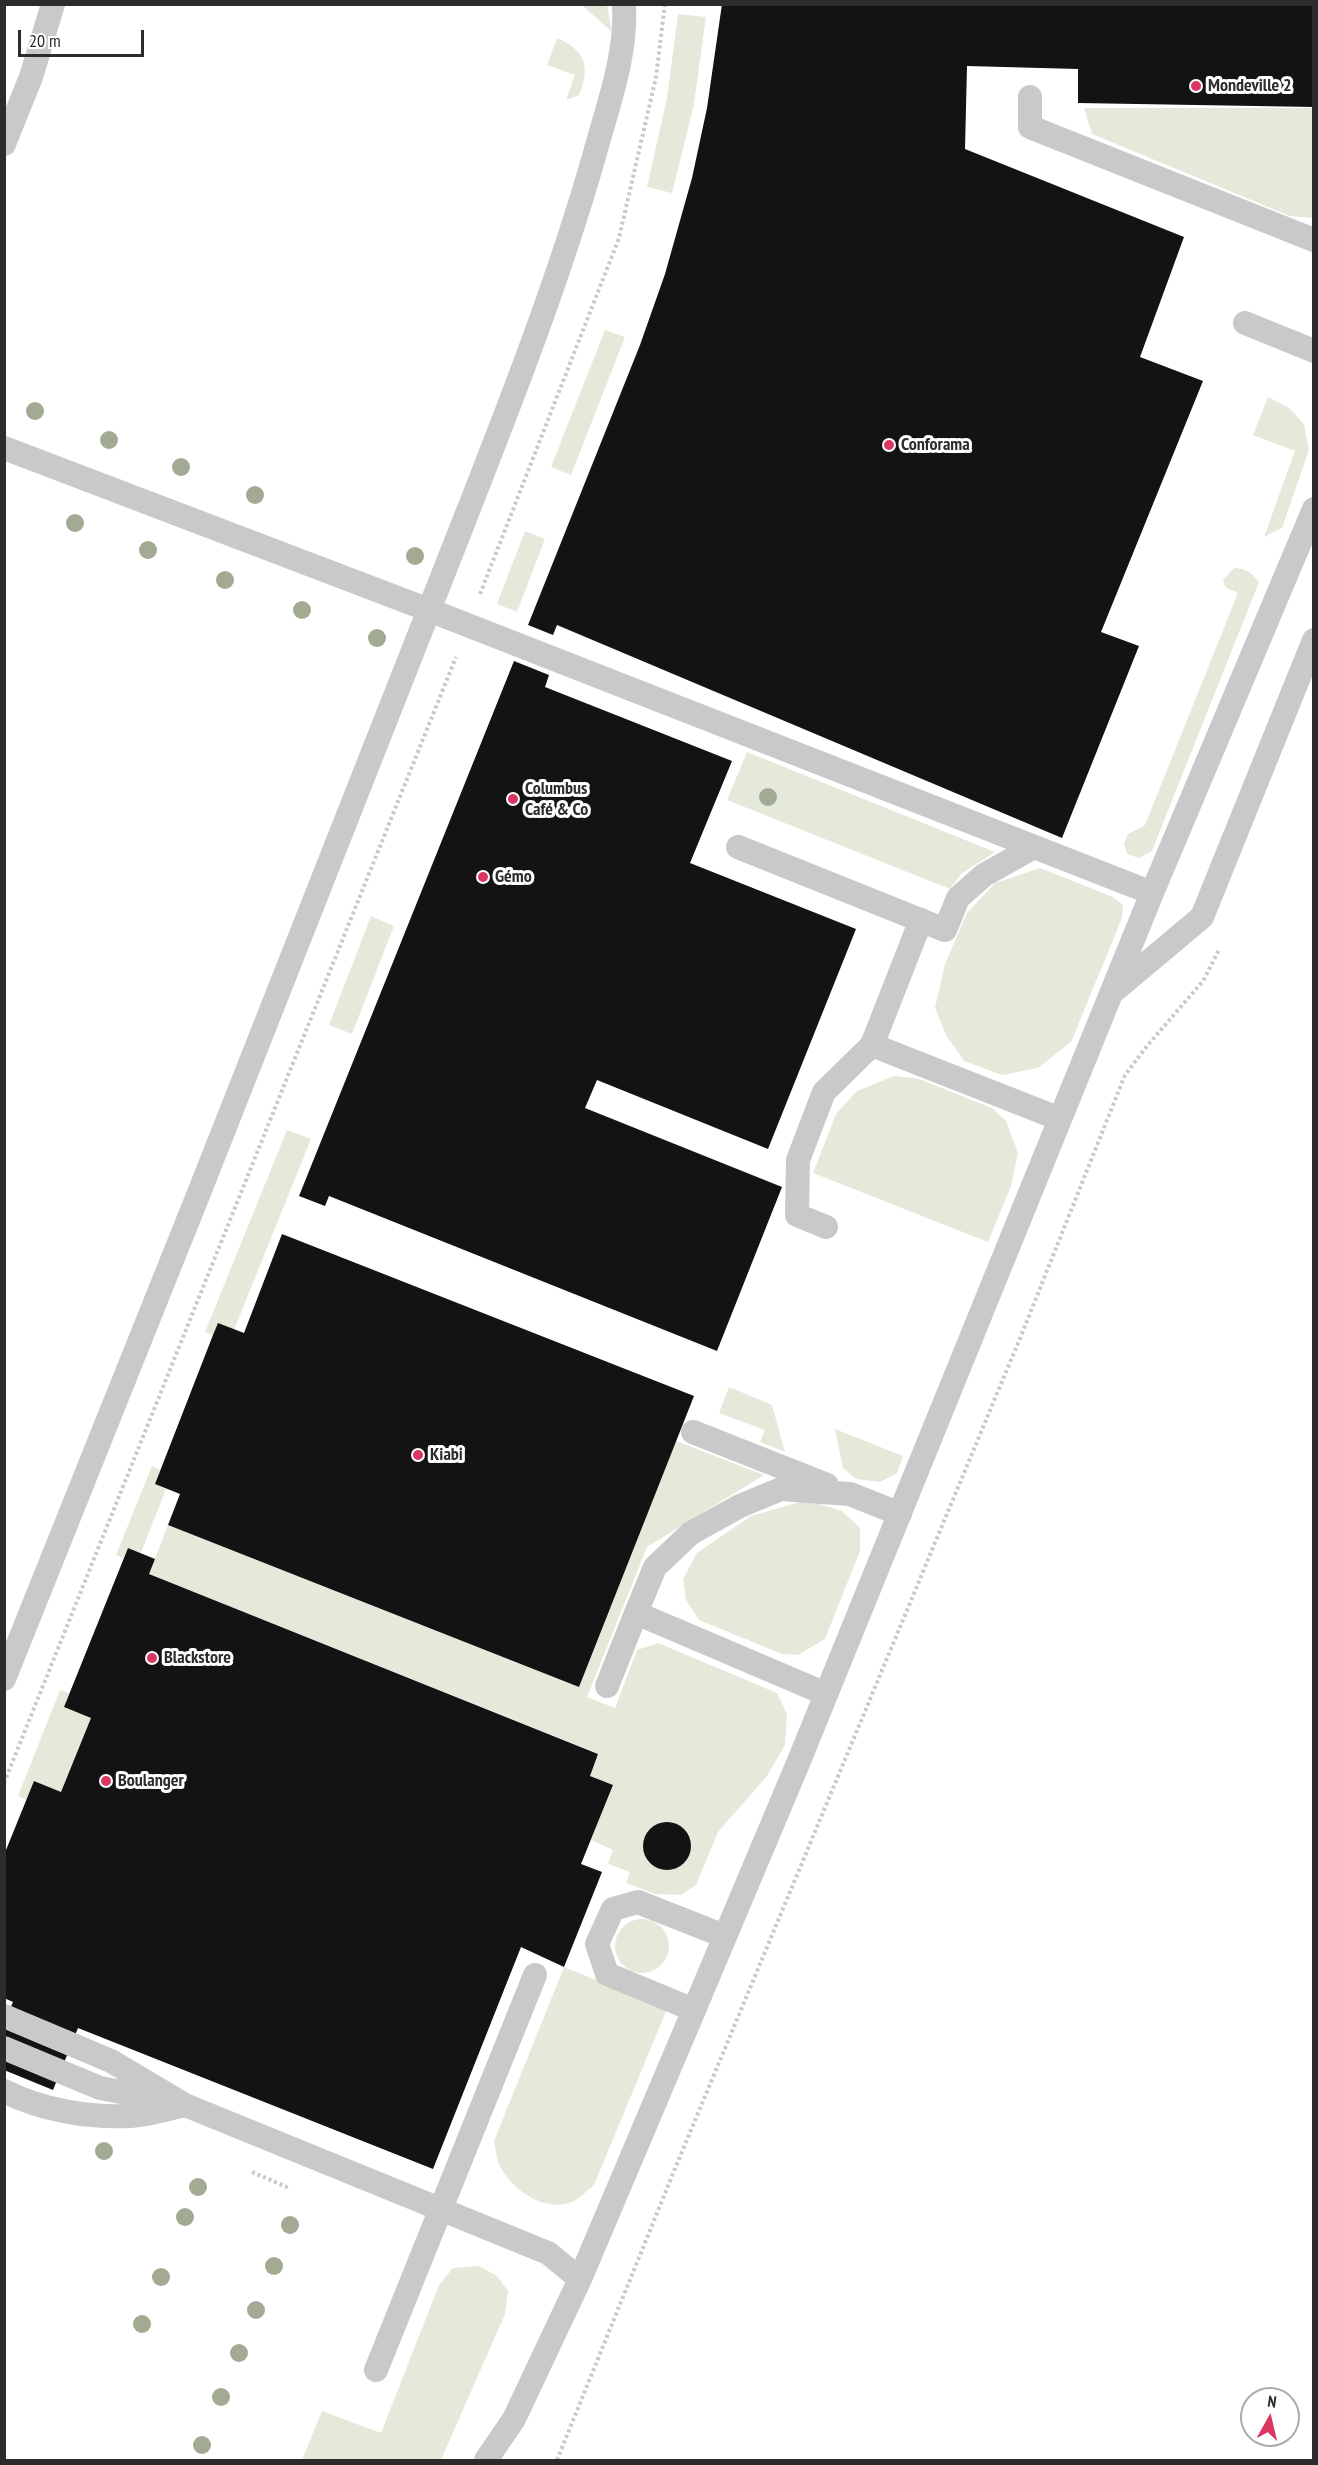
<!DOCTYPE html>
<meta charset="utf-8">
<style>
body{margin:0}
#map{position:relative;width:1318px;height:2465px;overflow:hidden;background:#fff;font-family:"PT Sans Narrow",sans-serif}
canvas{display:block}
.frame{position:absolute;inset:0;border:6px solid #2c2c2c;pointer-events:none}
.north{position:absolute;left:1240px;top:2387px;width:60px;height:60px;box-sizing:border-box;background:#fff;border:2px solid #ababab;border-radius:50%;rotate:8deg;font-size:16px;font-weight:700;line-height:24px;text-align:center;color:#2c2c2c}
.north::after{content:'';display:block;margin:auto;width:21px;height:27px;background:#da3762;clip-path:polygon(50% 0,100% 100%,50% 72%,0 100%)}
.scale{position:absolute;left:18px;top:30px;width:126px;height:27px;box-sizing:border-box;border:3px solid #2c2c2c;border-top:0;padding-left:8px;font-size:18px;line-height:21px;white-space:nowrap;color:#2c2c2c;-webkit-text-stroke:4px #fff;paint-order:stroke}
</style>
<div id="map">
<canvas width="1318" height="2465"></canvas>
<div class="frame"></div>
<div class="north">N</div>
<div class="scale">20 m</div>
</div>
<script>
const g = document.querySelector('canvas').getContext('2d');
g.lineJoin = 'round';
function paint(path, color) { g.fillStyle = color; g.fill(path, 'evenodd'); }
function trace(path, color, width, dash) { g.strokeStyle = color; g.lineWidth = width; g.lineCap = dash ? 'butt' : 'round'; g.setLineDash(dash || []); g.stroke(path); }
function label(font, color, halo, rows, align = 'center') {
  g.font = font + ' "PT Sans Narrow",sans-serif'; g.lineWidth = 6; g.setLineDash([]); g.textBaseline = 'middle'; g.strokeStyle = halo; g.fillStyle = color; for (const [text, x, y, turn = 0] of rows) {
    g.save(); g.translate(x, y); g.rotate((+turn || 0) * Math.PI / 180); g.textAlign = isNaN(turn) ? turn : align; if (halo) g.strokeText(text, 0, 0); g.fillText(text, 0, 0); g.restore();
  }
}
paint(new Path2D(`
 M582 5H607L612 32Z
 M678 14 706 17 694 104 672 193 647 187 667 98Z
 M557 38C585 50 591 66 579 95L566 100 575 75 547 65Z
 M1084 108H1313V218L1290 216 1092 134Z
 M605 330 625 337 571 475 551 467Z
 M1268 397 1289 408 1304 424 1309 450 1282 528 1264 537 1295 451 1253 435Z
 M525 531 545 539 517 612 497 604Z
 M1234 568C1247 568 1251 573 1259 582L1152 851 1139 858 1127 854 1124 844 1128 834 1145 825 1238 593 1225 587 1223 580Z
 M747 752 995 852 961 874 950 889 727 800Z
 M1040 868 1113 897 1123 905 1122 918 1071 1042 1038 1068 1002 1075 964 1061 946 1035 935 1008 945 964 967 913 995 883Z
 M371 916 394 926 352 1034 329 1025Z
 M894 1076 919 1079 992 1108 1006 1121 1018 1153 1011 1186 988 1242 813 1173 836 1114 857 1091Z
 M287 1130 311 1139 234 1330 213 1335 205 1332Z
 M729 1387 772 1405 785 1452 760 1442 765 1430 719 1413Z
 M835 1429 903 1456 897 1473 880 1482 856 1479 843 1468Z
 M676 1441 764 1475 647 1547 587 1697 615 1708 637 1650 658 1643 777 1693 787 1714 785 1745 767 1776 718 1832 696 1885 681 1895 655 1894 626 1883 630 1872 608 1864 613 1850 591 1840 613 1785 590 1776 597 1753 149 1574 168 1525 579 1687Z
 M152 1466 160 1470 155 1484 166 1489 141 1553 128 1548 123 1558 116 1555Z
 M807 1500 842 1511 860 1528V1551L825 1639 798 1655 782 1654 699 1620 686 1600 683 1579 697 1553 751 1516Z
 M60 1690 69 1693 64 1707 91 1718 61 1792 34 1781 27 1800 18 1796Z
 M615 1946a27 27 0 1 1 54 0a27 27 0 1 1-54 0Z
 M564 1967 667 2009 594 2185C588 2190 579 2199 572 2202 543 2213 511 2189 499 2164 496 2157 496 2149 494 2141Z
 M479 2266 497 2276 508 2291 505 2314 441 2460H302L322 2411 381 2433 439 2285 453 2268Z`), '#e5e9da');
paint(new Path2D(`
 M722 4H1314V107L1078 103V69L967 66 965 149 1184 237 1140 357 1203 381 1101 632 1139 646 1062 838 557 625 553 635 528 625 640 345 665 274 692 178 707 108Z
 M514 661 549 675 545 687 732 761 690 863 856 929 768 1149 597 1080 585 1108 782 1187 717 1351 329 1196 325 1206 299 1196Z
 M282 1234 694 1396 579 1687 168 1525 180 1494 155 1484 213 1335 218 1323 244 1333Z
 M128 1548 155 1559 149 1574 598 1754 590 1776 613 1785 581 1864 602 1872 564 1967 521 1947 433 2169 78 2028 53 2090 4 2070V2023L13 2002 4 1998V1855L34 1781 61 1792 91 1718 64 1707Z
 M643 1846a24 24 0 1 1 48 0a24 24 0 1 1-48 0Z`), '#131313');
trace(new Path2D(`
 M480 594 619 238 656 77 665 4
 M4 1783 456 657
 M252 2172 289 2188
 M557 2460 674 2171 1023 1331 1125 1075 1147 1046 1203 981 1219 950`), '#c9c9c9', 4, [3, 3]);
trace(new Path2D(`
 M1030 97V127L1314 240
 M4 144 31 77 53 4
 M1245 323 1314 351
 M4 448 429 610 1152 893
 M738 847 945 930 958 898 984 875 1034 847
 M921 920 872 1045 1060 1119
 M1115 990 1202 917 1314 640
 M826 1227 797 1215 798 1160 824 1092 872 1045
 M693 1432 827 1485
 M4 1679C158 1298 309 917 459 534 508 409 558 283 595 153 608 105 627 55 624 4
 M607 1686 636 1613
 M826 1694 636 1613 655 1567 691 1533 740 1506 781 1489 850 1494 900 1514
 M694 2010 607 1974 597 1944 613 1909 638 1902 724 1936
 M4 2016 111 2061 185 2105
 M4 2048 100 2088 168 2101
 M4 2091C41 2110 89 2118 130 2116 148 2115 167 2109 185 2105L548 2253 580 2279
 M376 2370 535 1975
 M486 2460 514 2419 580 2279 694 2010 799 1761 1152 893 1314 509`), '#c9c9c9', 24);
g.fillStyle = '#a3aa94';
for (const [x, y] of [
 [35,411],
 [109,440],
 [181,467],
 [255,495],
 [75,523],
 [148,550],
 [415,556],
 [225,580],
 [302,610],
 [377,638],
 [768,797],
 [104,2151],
 [198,2187],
 [185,2217],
 [290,2225],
 [274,2266],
 [161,2277],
 [256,2310],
 [142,2324],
 [239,2353],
 [221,2397],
 [202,2445]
]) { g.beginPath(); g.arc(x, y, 9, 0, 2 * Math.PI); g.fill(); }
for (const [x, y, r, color] of [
 [1196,86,6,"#da3762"],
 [889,445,6,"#da3762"],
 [513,799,6,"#da3762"],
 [483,877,6,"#da3762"],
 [418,1455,6,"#da3762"],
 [152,1658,6,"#da3762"],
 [106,1781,6,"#da3762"]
]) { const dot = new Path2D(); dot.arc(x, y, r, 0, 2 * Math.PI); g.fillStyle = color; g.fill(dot); trace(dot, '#fff', 2); }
label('bold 18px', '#2c2c2c', '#fff', [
 ["Mondeville 2",1208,86],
 ["Conforama",901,445],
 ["Columbus",525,789],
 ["Café & Co",525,810],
 ["Gémo",495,877],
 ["Kiabi",430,1455],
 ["Blackstore",164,1658],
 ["Boulanger",118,1781]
], 'left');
</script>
